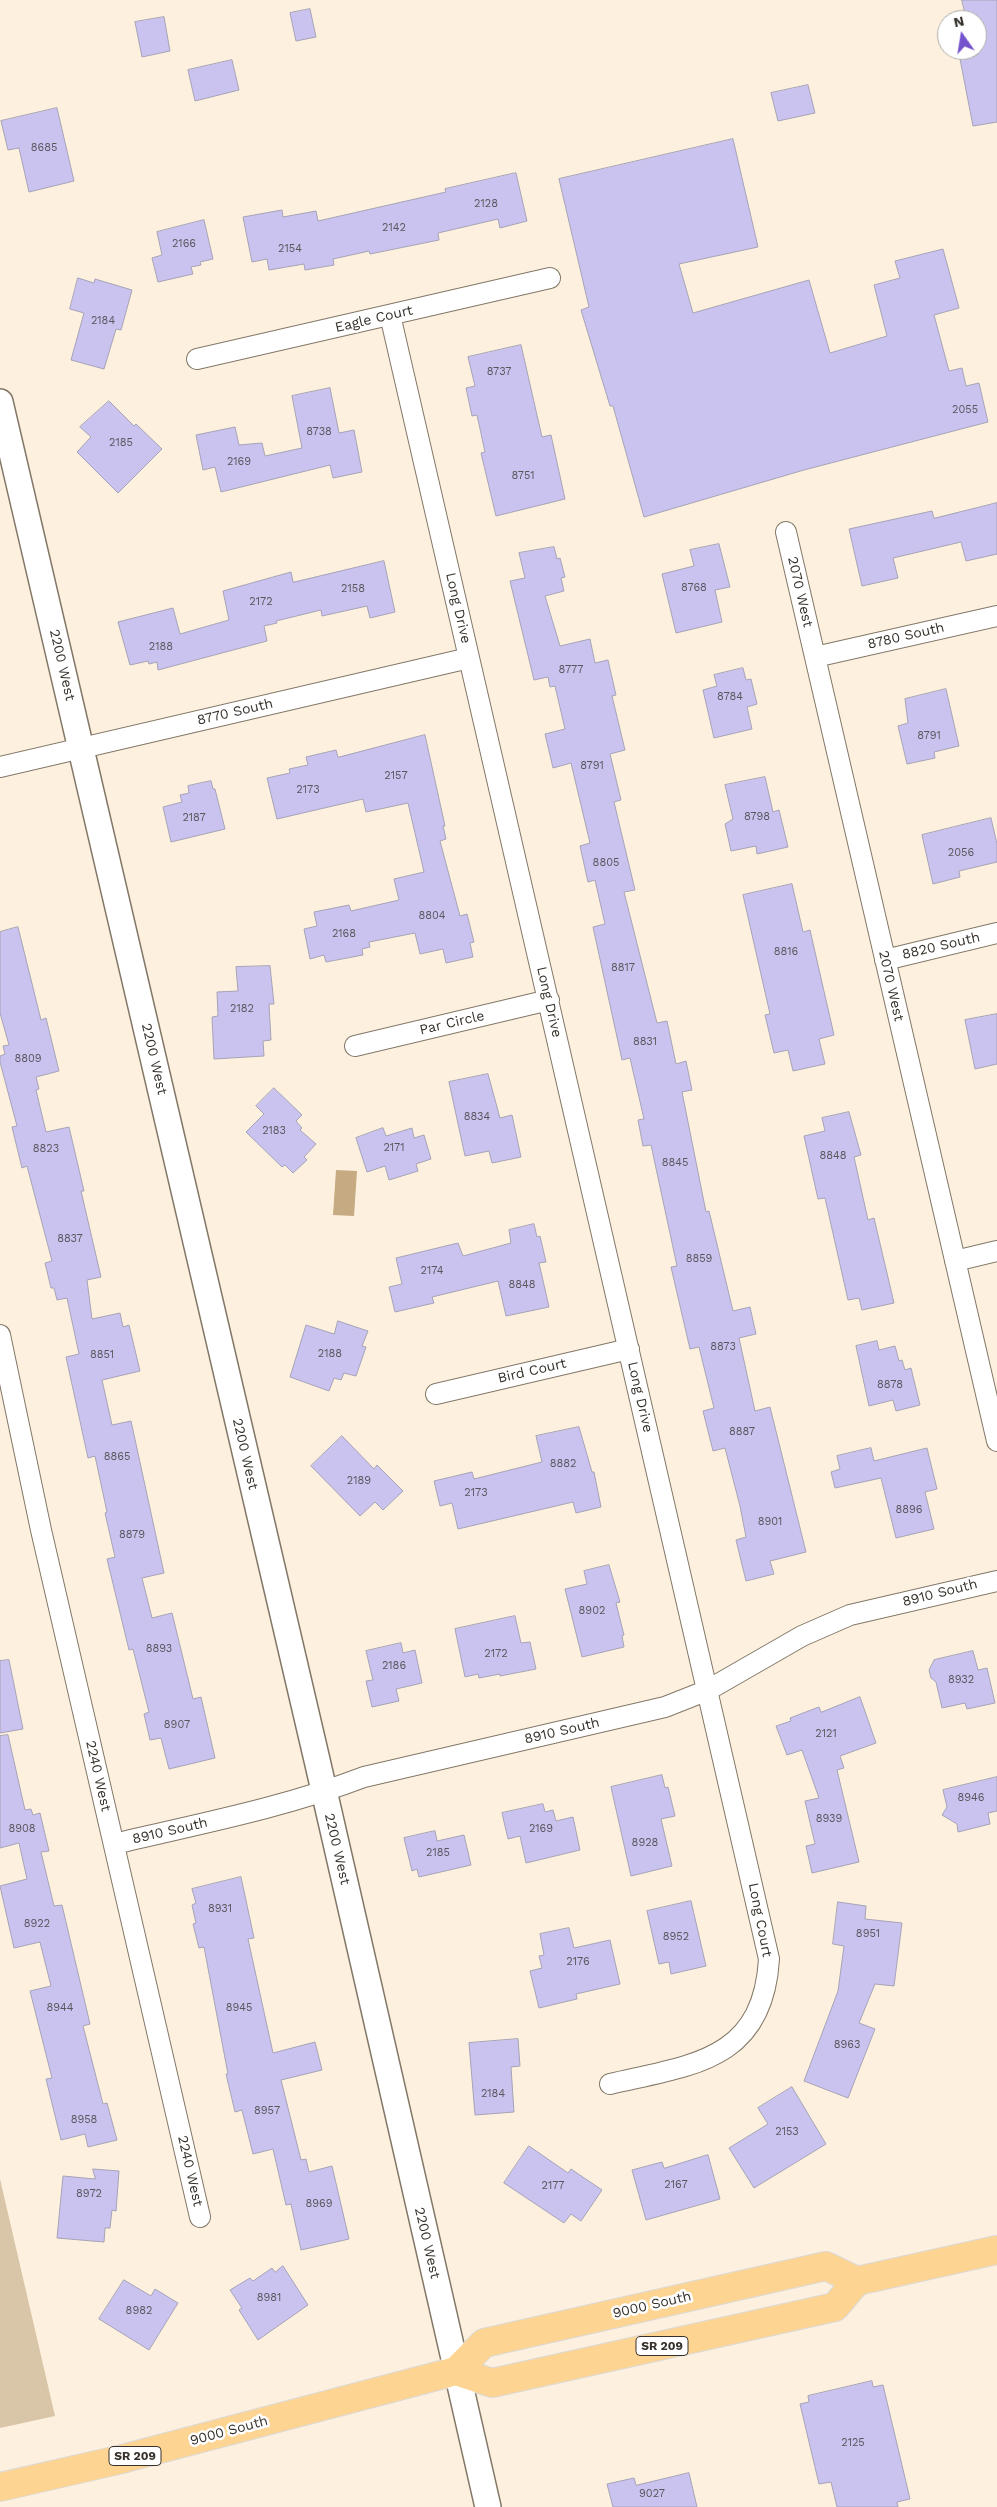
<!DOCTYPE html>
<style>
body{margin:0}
#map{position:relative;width:997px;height:2507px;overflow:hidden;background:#fdf0de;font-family:"Work Sans",sans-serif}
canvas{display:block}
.north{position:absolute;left:937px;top:10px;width:50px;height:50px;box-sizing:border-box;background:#fff;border:1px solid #afadaa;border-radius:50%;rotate:347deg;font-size:14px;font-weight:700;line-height:20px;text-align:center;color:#36312b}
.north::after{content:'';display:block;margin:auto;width:18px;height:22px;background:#7453cd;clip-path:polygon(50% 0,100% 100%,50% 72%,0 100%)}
</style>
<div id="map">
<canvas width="997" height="2507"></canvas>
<div class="north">N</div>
</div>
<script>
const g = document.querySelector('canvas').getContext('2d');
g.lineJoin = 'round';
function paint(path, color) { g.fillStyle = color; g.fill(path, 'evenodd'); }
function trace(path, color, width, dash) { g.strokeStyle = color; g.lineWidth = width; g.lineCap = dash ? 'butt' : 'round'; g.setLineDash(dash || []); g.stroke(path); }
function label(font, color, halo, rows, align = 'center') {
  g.font = font + ' "Work Sans",sans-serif'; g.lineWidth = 5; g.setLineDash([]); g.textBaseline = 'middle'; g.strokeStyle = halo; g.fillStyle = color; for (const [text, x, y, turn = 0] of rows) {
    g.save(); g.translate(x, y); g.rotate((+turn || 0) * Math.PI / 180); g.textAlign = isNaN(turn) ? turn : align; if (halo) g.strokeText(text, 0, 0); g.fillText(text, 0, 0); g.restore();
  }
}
paint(new Path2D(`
 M0 2179 55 2416 0 2428Z`), '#d9c5a7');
paint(new Path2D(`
 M336 1170 357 1171 354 1216 333 1215Z`), '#c6aa81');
const building = new Path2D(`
 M962 0H997V122L973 126 960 59 977 55V20H967Z
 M310 9 316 37 296 41 290 13Z
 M164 17 170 51 142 57 135 22Z
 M232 60 239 90 195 101 188 70Z
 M808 85 815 113 778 121 771 93Z
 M57 108 74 181 29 192 19 148 8 150 1 121Z
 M733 139 758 247 679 264 693 313 809 280 830 353 887 336 874 285 900 278 895 261 943 249 959 308 934 315 949 371 962 368 966 386 979 383 988 422 804 470 644 517 613 406H610L581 310 589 307 559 179Z
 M516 173 527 221 500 228 498 219 438 233 439 240 370 254 369 251 333 259 334 265 305 270 304 264 269 270 267 259 252 262 243 217 282 210 283 217 316 211 318 221 446 192 445 189Z
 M204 220 213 259 200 262 201 265 191 267 193 274 158 282 152 258 162 255 157 232Z
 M78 278 94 283 95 279 132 290 121 330 116 329 104 369 71 360 84 313 70 309Z
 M521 345 542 437 551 435 565 499 496 516 481 453 485 452 477 415 472 416 466 388 475 386 468 357Z
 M330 388 339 433 354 430 362 472 333 478 330 465 221 492 215 467 203 470 196 435 235 427 239 445 262 443 265 456 302 448 292 396Z
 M109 401 134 426 136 424 162 449 118 493 77 452 91 437 80 427Z
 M997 503V554L966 561 961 542 893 558 898 578 862 586 849 529 932 511 934 518Z
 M719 544 730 587 715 590 722 622 676 633 662 574 694 566 690 550Z
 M554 547 557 559 560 558 565 577 561 578 564 591 545 596 560 646 590 639 595 663 608 660 616 695 612 696 625 750 610 754 621 800 614 802 635 890 624 892 657 1023 667 1021 676 1064 686 1061 692 1090 682 1092 706 1212 709 1211 733 1311 750 1307 756 1334 739 1338 755 1411 770 1407 806 1552 770 1561 774 1574 746 1581 736 1540 746 1537 740 1506 725 1448 713 1451 703 1411 714 1408 699 1347 690 1349 671 1267 677 1266 651 1145 643 1146 638 1120 644 1119 630 1058 622 1060 593 927 605 924 595 880 588 882 580 846 590 843 571 763 553 768 545 734 565 729 555 686 550 687 548 677 534 680 510 581 525 578 519 553Z
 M384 561 395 612 370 618 367 606 322 616 321 610 276 621 277 623 264 626 267 641 158 670 157 662 149 664 148 661 130 665 118 622 173 608 180 634 229 620 223 591 291 572 293 582Z
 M743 668 746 680 751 679 757 704 747 707 752 729 714 738 703 690 717 686 714 675Z
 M946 689 959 746 934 752 935 758 907 764 898 726 908 723 905 699Z
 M425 735 445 826H443L446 839 440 841 460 916 467 914 474 942 470 943 473 957 446 963 443 949 420 954 415 933 369 942 370 947 362 949 363 955 326 962 324 955 310 959 304 929 317 926 314 912 349 905 351 911 399 900 394 879 424 872 408 803 366 812 363 799 277 819 267 778 290 773 289 769 308 765 306 757 336 750 338 757Z
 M765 777 773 812 779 810 788 847 757 854 756 846 731 851 725 824 733 819 725 785Z
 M211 781 213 789H215L225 829 171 842 163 807 182 802 180 795 189 793 188 786Z
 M991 818 997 844V862L959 871 960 877 933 884 922 835Z
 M792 884 803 932 810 930 834 1035 819 1039 825 1064 793 1071 788 1050 774 1053 765 1015 770 1014 743 895Z
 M18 927 41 1020 46 1018 59 1071 36 1077 39 1089 36 1090 46 1132 69 1127 84 1191H81L101 1277 87 1280 92 1319 120 1313 123 1327 129 1325 140 1371 102 1380 112 1425 131 1421 164 1573 142 1578 152 1618 172 1613 193 1699 201 1697 215 1758 169 1769 161 1738 150 1740 144 1714 149 1712 133 1649 129 1650 107 1559 115 1557 105 1513 107 1512 95 1456 88 1458 66 1357 79 1354 67 1298 57 1300 54 1288H51L45 1263 52 1261 27 1166 22 1168 12 1127 17 1126 0 1062V1056L5 1054 3 1046 9 1045 0 1013V932Z
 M270 966 274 1004H269L271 1040 263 1041 264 1056 214 1059 212 1017 218 1016 217 992 238 991 236 967Z
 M997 1014V1064L975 1069 965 1020Z
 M488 1074 500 1118 512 1115 521 1157 492 1163 489 1151 465 1156 449 1082Z
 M274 1088 302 1115 296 1121 302 1128 300 1130 316 1144 304 1157 307 1160 293 1173 285 1165 282 1167 246 1132 264 1114 256 1106Z
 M849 1112 861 1155 854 1157 868 1220 874 1218 894 1303 862 1310 859 1298 848 1300 825 1198 818 1199 804 1136 825 1131 822 1118Z
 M383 1128 386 1136 412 1128 414 1138 424 1135 431 1159 416 1164 418 1171 389 1180 385 1166 367 1172 356 1138Z
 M534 1224 537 1237 540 1236 546 1262 539 1263 549 1307 506 1316 498 1281 432 1297 434 1303 395 1312 389 1287 402 1284 396 1258 458 1243 463 1256 511 1243 509 1230Z
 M338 1321 368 1331 362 1346 366 1347 356 1376 344 1373 341 1380 334 1378 329 1391 290 1377 306 1325 334 1334Z
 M877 1341 879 1350 895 1346 899 1361 902 1360 905 1370 911 1368 920 1405 896 1411 893 1400 869 1406 856 1346Z
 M579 1427 592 1472H594L601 1507 576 1513 573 1502 458 1529 452 1503 440 1506 434 1481 472 1472 474 1479 542 1462 536 1436Z
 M342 1436 374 1469 377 1465 403 1491 383 1510 375 1502 360 1516 311 1466Z
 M871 1448 874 1461 927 1448 937 1489 925 1492 934 1529 896 1538 881 1478 835 1488 831 1472 840 1469 837 1456Z
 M609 1565 620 1602 616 1603 624 1635 622 1636 624 1647 582 1657 565 1589 587 1584 584 1571Z
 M515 1616 521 1643 530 1642 536 1669 500 1676V1674L479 1678 478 1674 465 1677 455 1629Z
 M401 1643 403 1653 415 1650 422 1683 396 1689 399 1701 372 1707 366 1681 373 1680 366 1651Z
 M973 1651 978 1670 987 1668 995 1703 967 1709 965 1703 942 1708 936 1682 931 1678 929 1670 934 1660Z
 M9 1660 23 1729 0 1733V1661Z
 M860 1697 876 1743 840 1756 844 1768 837 1770 859 1862 812 1873 806 1846 815 1844 805 1801 819 1798 802 1750 787 1755 776 1726 791 1721 790 1718 819 1707 821 1712Z
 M8 1735 25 1810 31 1809 33 1815 40 1813 49 1851 41 1852 54 1906 62 1905 90 2024 83 2026 103 2104 107 2103 117 2140 88 2147 85 2134 61 2140 46 2079 52 2078 30 1991 51 1986 40 1942 14 1948 0 1886 27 1879 19 1843 0 1848V1736Z
 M662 1775 665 1788 668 1787 675 1816 661 1819 672 1866 631 1876 611 1787Z
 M997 1777V1811L988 1813 990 1824 958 1832 957 1824 942 1815 947 1807 943 1790Z
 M543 1804 545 1812 553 1810 556 1821 573 1817 580 1850 526 1863 520 1836 508 1839 502 1813Z
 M435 1831 437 1841 464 1835 471 1865 419 1877 417 1869 412 1871 404 1838Z
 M241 1877 254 1938 248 1939 273 2053 315 2042 322 2070 281 2080 301 2160 306 2159 309 2172 332 2166 349 2239 301 2250 291 2204 286 2205 273 2149 253 2154 242 2110 235 2112 226 2074H228L204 1947 199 1948 193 1924 196 1923 192 1905 196 1903 192 1889Z
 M691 1901 706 1966 671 1974 669 1962 659 1964 647 1911Z
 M838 1902 866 1906 865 1919 902 1923 894 1986 875 1984 859 2023 875 2029 848 2098 804 2081 838 1991 844 1946 833 1944Z
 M569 1928 574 1948 610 1940 620 1984 576 1994 577 1999 539 2008 530 1971 542 1968 539 1956 544 1955 540 1934Z
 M518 2039 520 2066 511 2067 514 2112 475 2115 469 2043Z
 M792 2087 826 2144 754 2188 729 2148 768 2124 758 2108Z
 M529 2146 568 2173 571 2169 602 2190 581 2221 571 2214 564 2223 504 2183Z
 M708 2155 720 2199 646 2220 632 2170 662 2162 664 2168Z
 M93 2169 119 2171 116 2211 112 2210 110 2228H105L104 2242 57 2238 63 2176 95 2179Z
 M283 2266 308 2305 258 2340 239 2310 242 2308 230 2290 250 2278 253 2281 272 2268 275 2272Z
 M124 2280 151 2296 155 2289 178 2303 149 2350 99 2319Z
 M872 2381 873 2387 883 2385 910 2499 897 2502 898 2507H837L831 2482 819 2484 800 2404 809 2402 808 2396Z
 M689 2473 697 2507H613L607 2484 634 2478 636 2485Z`);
paint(building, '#cac3f0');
trace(building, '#a5a3b6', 1);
const minor = new Path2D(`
 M390 315 769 1959C763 2061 692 2065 610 2084
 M197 359 550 278
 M786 532 997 1441
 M815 657 997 616
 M0 767 469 658
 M885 960 997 933
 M355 1046 549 1000
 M955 1261 997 1251
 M0 1335 41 1530 200 2217
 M436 1394 629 1349
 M114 1844C198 1824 283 1808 364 1777L665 1707 708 1690 802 1636 850 1615 997 1581`);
const tertiary = new Path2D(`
 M0 402 317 1760 488 2507`);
const primary = new Path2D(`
 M456 2371 492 2383 835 2307 857 2281
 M0 2487 118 2460 456 2371 484 2343 826 2266 857 2281 997 2250`);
trace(minor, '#837868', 22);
trace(tertiary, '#837868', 28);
trace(primary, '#dbdad9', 30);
trace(minor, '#fff', 20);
trace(tertiary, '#fff', 25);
trace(primary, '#fdd491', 28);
label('11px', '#5b565c', null, [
 ["8685",44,148],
 ["2128",486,204],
 ["2142",394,228],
 ["2166",184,244],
 ["2154",290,249],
 ["2184",103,321],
 ["8737",499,372],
 ["2055",965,410],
 ["8738",319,432],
 ["2185",121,443],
 ["2169",239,462],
 ["8751",523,476],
 ["8768",694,588],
 ["2158",353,589],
 ["2172",261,602],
 ["2188",161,647],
 ["8777",571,670],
 ["8784",730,697],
 ["8791",929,736],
 ["8791",592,766],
 ["2157",396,776],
 ["2173",308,790],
 ["8798",757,817],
 ["2187",194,818],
 ["2056",961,853],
 ["8805",606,863],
 ["8804",432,916],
 ["2168",344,934],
 ["8816",786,952],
 ["8817",623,968],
 ["2182",242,1009],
 ["8831",645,1042],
 ["8809",28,1059],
 ["8834",477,1117],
 ["2183",274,1131],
 ["2171",394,1148],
 ["8823",46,1149],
 ["8848",833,1156],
 ["8845",675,1163],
 ["8837",70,1239],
 ["8859",699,1259],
 ["2174",432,1271],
 ["8848",522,1285],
 ["8873",723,1347],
 ["2188",330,1354],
 ["8851",102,1355],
 ["8878",890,1385],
 ["8887",742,1432],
 ["8865",117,1457],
 ["8882",563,1464],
 ["2189",359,1481],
 ["2173",476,1493],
 ["8896",909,1510],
 ["8901",770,1522],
 ["8879",132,1535],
 ["8902",592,1611],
 ["8893",159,1649],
 ["2172",496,1654],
 ["2186",394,1666],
 ["8932",961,1680],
 ["8907",177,1725],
 ["2121",826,1734],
 ["8946",971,1798],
 ["8939",829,1819],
 ["8908",22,1829],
 ["2169",541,1829],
 ["8928",645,1843],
 ["2185",438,1853],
 ["8931",220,1909],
 ["8922",37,1924],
 ["8951",868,1934],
 ["8952",676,1937],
 ["2176",578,1962],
 ["8944",60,2008],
 ["8945",239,2008],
 ["8963",847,2045],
 ["2184",493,2094],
 ["8957",267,2111],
 ["8958",84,2120],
 ["2153",787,2132],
 ["2167",676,2185],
 ["2177",553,2186],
 ["8972",89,2194],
 ["8969",319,2204],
 ["8981",269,2298],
 ["8982",139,2311],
 ["2125",853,2443],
 ["9027",652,2494]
]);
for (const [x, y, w] of [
 [662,2346,52],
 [135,2456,52]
]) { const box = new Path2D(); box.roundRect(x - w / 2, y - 9.5, w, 19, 4); g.fillStyle = '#fff'; g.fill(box); trace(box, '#36312b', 1); }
label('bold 12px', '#36312b', null, [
 ["SR 209",662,2346],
 ["SR 209",135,2456]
]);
label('14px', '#36312b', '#fff', [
 ["Eagle Court",374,319,-13],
 ["2070 West",800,592,77],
 ["Long Drive",458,608,77],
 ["8780 South",906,636,-13],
 ["2200 West",62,665,77],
 ["8770 South",235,712,-13],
 ["8820 South",941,946,-13],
 ["2070 West",891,986,77],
 ["Long Drive",549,1002,77],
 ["Par Circle",452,1023,-13],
 ["2200 West",154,1059,77],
 ["Bird Court",532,1371,-13],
 ["Long Drive",640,1397,77],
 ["2200 West",245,1454,77],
 ["8910 South",940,1593,-14],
 ["8910 South",562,1731,-13],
 ["2240 West",98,1776,77],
 ["8910 South",170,1831,-13],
 ["2200 West",337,1849,77],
 ["Long Court",760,1920,79],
 ["2240 West",190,2171,77],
 ["2200 West",427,2243,77],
 ["9000 South",652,2305,-13],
 ["9000 South",229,2431,-15]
]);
</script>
